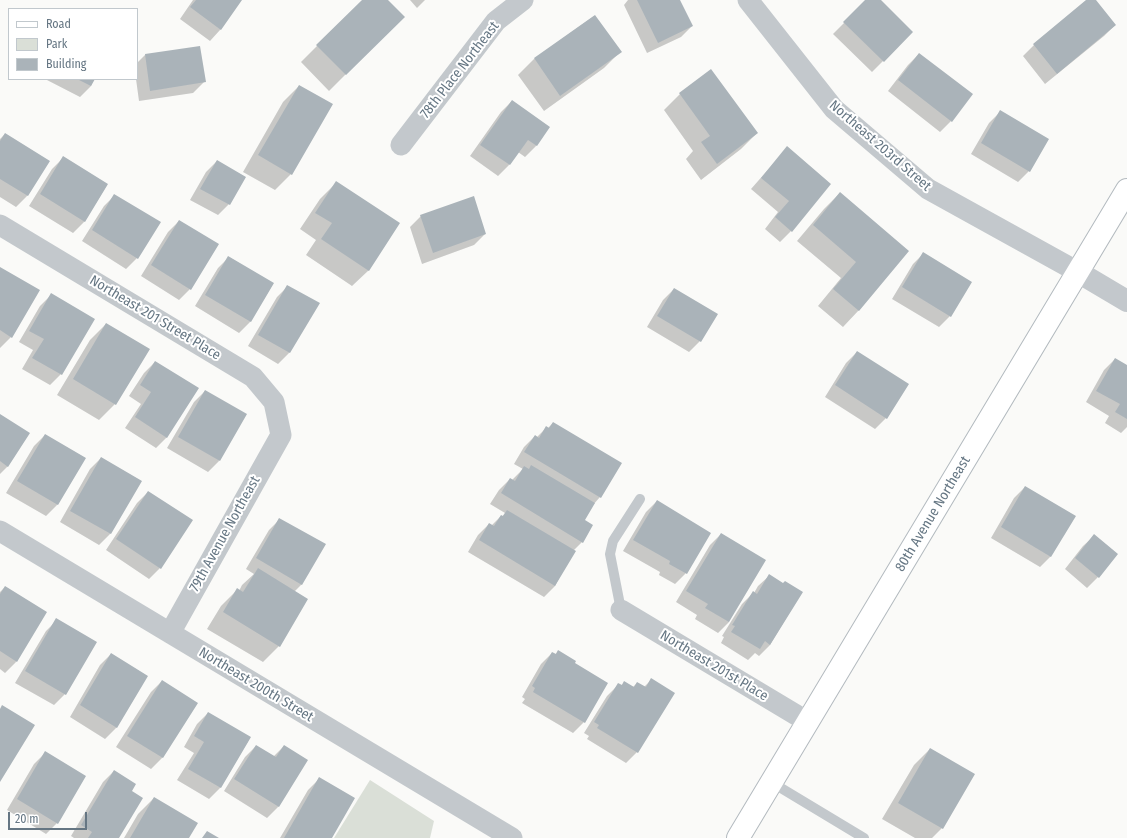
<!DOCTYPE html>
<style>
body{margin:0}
#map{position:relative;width:1127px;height:838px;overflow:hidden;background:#fafaf8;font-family:"Fira Sans Condensed",sans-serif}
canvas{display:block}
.legend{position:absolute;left:8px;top:8px;width:130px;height:72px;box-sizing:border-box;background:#fff;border:1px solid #c1c8cd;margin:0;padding:5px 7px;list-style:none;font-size:12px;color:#657683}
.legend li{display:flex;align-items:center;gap:8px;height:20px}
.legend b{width:20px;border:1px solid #c1c8cd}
.scale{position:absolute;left:8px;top:812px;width:79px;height:18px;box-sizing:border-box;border:2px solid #657683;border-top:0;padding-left:5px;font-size:12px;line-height:14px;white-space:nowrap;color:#657683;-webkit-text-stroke:3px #fff;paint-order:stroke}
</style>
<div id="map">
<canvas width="1127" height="838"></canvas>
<ul class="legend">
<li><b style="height:5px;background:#fff"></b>Road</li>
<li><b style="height:11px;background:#dadfd7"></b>Park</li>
<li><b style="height:11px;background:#aab3b9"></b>Building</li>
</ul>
<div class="scale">20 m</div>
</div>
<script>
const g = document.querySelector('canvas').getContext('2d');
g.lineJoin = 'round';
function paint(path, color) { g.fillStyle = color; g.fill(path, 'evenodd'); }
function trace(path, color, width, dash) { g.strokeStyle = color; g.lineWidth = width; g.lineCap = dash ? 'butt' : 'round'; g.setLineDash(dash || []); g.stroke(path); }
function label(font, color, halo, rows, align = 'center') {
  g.font = font + ' "Fira Sans Condensed",sans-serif'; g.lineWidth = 4; g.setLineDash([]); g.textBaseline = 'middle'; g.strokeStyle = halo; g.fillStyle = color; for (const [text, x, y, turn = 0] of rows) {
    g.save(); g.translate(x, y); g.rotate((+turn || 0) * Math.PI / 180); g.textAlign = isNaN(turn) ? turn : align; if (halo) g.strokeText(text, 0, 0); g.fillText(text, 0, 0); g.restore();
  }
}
paint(new Path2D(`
 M370 780 434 821 430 838H334Z`), '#dadfd7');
paint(new Path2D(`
 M193 0H241L220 30 210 41 180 19Z
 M363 0H387L403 17 329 91 301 62Z
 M410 0H425L417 8Z
 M628 0H679L692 26 681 37 647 53 624 5Z
 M867 0H879L912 32 872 72 833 34Z
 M1088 0H1095L1115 25 1104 36 1045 84 1023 56 1034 45Z
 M594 16 620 52 604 68 544 111 518 75 534 59Z
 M199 47 204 82 193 93 139 101 136 79H137V63L145 55Z
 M919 54 951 121 940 132 888 91 908 65Z
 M45 79H94L91 86 80 97Z
 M299 86 291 174 275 190 243 172 283 102Z
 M680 94 757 133 741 149 701 180 686 159 693 151 664 110Z
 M512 101 549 127 536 146 525 157 518 152 509 165 498 176 470 156 501 112Z
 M1000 112 1029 171 1018 182 971 154 989 123Z
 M5 134 48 161 27 196 16 207 0 197V139Z
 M787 148 791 231 780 242 765 229 778 212 751 189Z
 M63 158 107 185 84 222 73 233 29 206 52 169Z
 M217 161 245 177 229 204 218 215 190 200 206 172Z
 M336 183 369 270 352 286 306 255 316 240 300 229 320 199Z
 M840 193 908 251 859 310 843 327 818 306 841 278 797 241 824 209Z
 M115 195 137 258 126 269 82 241 104 206Z
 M421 216 485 234 474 245 422 264 410 227Z
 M179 221 190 289 179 300 141 276 168 232Z
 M924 253 950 316 939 327 892 299 913 264Z
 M229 257 273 284 250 322 239 333 195 306 218 268Z
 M0 268 11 337 0 348Z
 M288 286 318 304 289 353 278 364 248 346 277 297Z
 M674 289 700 341 689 352 647 327 663 300Z
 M51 295 61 374 50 385 22 369 33 350 19 342 40 306Z
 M106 324 115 404 99 420 57 395 90 340Z
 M857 352 886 418 875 429 825 397 846 363Z
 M1115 359 1127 366V427L1121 433 1105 423 1109 416 1086 402 1104 370Z
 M155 362 167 437 156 448 125 428 141 404 129 396 144 373Z
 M205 391 219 461 208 472 167 448 194 402Z
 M0 415 8 466 0 474Z
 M553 423 600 497 593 505 584 520 582 542 573 551 555 586 544 597 468 552 478 535 489 524 491 526 501 516 502 517 505 513 490 504 499 490 510 479 512 480 523 469 514 464 524 447 535 436 537 437 546 428H548Z
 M45 435 85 458 57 505 46 516 6 493 34 446Z
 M101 458 141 481 110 534 99 545 60 522 90 469Z
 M1025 487 1051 556 1040 567 991 538 1014 498Z
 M148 492 160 568 149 579 106 550 137 503Z
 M657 501 686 573 675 584 659 575 660 572 623 551 646 512Z
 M280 519 302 584 294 592 279 646 263 662 207 629 221 606 237 590 239 591 242 585 254 574 246 569 269 530Z
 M721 534 729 622 718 633 695 619 697 615 676 602 710 545Z
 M1094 536 1098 577 1087 588 1065 569 1083 546Z
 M769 576 783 584 802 592 770 645 759 656 755 653 748 660 721 643 724 637 722 636 742 604 753 593H754L758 586Z
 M5 587 16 662 5 673 0 669V592Z
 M57 620 65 694 54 705 15 683 46 631Z
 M558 651 584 722 573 733 522 703 525 699 522 697 541 664 552 653 555 655Z
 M111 654 147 676 116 728 105 739 70 717 100 665Z
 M651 680 637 752 626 763 587 739 589 736 584 733 607 696 618 685 621 686 624 682 633 687 637 683 644 687Z
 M162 681 196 703 162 758 151 769 116 747 151 692Z
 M208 713 250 738 220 788 209 799 177 780 194 753 184 747 197 724Z
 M256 746 273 757 284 746 307 760 278 807 267 818 224 791 245 757Z
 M930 749 942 828 932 838H915L882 819 914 765Z
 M45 753 57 823 46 834 7 810 34 764Z
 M114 771 130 791 118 838H74L71 836 103 782Z
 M319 779 331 838H280L308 790Z
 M154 798 188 838H124L138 814Z`), '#0003');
paint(new Path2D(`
 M196 0H242L221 30 190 7Z
 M362 0H388L405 17 346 75 316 45Z
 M637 0H680L693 26 658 43Z
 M865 0H881L913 32 884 62 843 22Z
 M1086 0H1096L1116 25 1057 74 1033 44Z
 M595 15 622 52 560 96 534 58Z
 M200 46 206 82 150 91 145 54Z
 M919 53 973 94 952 122 898 80Z
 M711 69 758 133 717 164 701 142 710 136 679 93Z
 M77 79H95L91 86Z
 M299 85 333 104 292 175 258 155Z
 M512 100 550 127 537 146 528 140 510 165 480 145Z
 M1000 110 1049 139 1030 172 981 143Z
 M5 133 50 161 28 196 0 179V141Z
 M787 146 831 184 792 232 775 217 789 201 761 178Z
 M63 156 108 184 85 222 40 194Z
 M217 160 246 177 230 205 200 189Z
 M336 181 400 223 369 271 321 239 332 223 315 213Z
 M840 192 909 251 859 311 833 289 856 262 813 225Z
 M114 194 161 222 138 259 92 230Z
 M474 196 486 234 433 253 420 215Z
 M179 220 219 244 191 290 151 265Z
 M923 252 972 282 951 317 902 287Z
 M228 256 274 283 251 322 205 295Z
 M0 267 40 290 12 338 0 330Z
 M287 285 320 303 290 353 258 335Z
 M674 288 718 314 701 342 657 316Z
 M51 293 95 319 62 375 32 358 44 339 29 331Z
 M106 323 150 349 116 405 73 379Z
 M857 351 909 384 887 419 835 385Z
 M1115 358 1127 365V419L1115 412 1120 404 1096 391Z
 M155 361 199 388 167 438 135 417 151 392 140 385Z
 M205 390 247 414 220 461 178 437Z
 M0 414 30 433 8 467 0 461Z
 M553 422 622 463 601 498 524 452 535 435 539 438 546 426 549 428Z
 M45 434 86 458 58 505 17 481Z
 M101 457 142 481 111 534 70 511Z
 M531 465 595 503 585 520 593 525 583 543 501 493 510 478 515 481 524 466 529 469Z
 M1025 486 1076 516 1051 557 1001 527Z
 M148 491 193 520 161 569 116 539Z
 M657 500 711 533 687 574 669 564 670 561 633 540Z
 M507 510 576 551 555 586 479 540 489 523 494 526 501 515 503 516Z
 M279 518 326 544 302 585 256 558Z
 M721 533 766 560 729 622 705 608 708 604 686 591Z
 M1094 534 1118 554 1099 578 1075 558Z
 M258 568 308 599 280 647 223 612 237 588 243 592Z
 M769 574 783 583 785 581 803 592 770 645 765 641 760 649 731 632 735 626 732 625 753 591 757 594Z
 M5 586 47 612 17 662 0 651V594Z
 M56 618 97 642 66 695 25 671Z
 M558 650 576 661 575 663 608 683 585 723 533 692 535 688 532 686 552 652 556 654Z
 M111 653 148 676 117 728 80 705Z
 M651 678 675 693 638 753 597 728 599 725 594 722 618 683 622 685 624 681 634 687 637 682 646 687Z
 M162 680 198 703 163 758 127 736Z
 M2 705 35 725 0 782V709Z
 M208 712 251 737 221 788 188 769 204 742 194 736Z
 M256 745 276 757 284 745 308 760 279 807 234 779Z
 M930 748 975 774 943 829 898 803Z
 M45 751 86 776 58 824 17 799Z
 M114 770 136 784 132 791 143 798 119 838H88L92 832 81 825Z
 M319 777 355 798 332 838H284Z
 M154 797 198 823 189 838H130Z
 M207 831 219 838H202Z`), '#aab3b9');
const secondary = new Path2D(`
 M738 838 1127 190`);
trace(secondary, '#b3babf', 24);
trace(new Path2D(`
 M621 610 610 554 613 541 640 499
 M771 782 864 838`), '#c3c8cc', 10);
trace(new Path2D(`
 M748 0 834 109 928 189 1078 272
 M401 145 496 21 523 0
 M0 225 253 377 274 402 281 435 170 633
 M0 531 512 838
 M621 610 808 722`), '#c3c8cc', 21);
trace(new Path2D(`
 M1078 272 1127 301`), '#c3c8cc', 22);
trace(secondary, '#fff', 22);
label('14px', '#657683', '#fff', [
 ["78th Place Northeast",460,70,-52],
 ["Northeast 203rd Street",880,146,41],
 ["Northeast 201 Street Place",155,318,31],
 ["80th Avenue Northeast",933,514,-59],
 ["79th Avenue Northeast",225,534,-61],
 ["Northeast 201st Place",714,666,31],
 ["Northeast 200th Street",256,685,31]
]);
</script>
